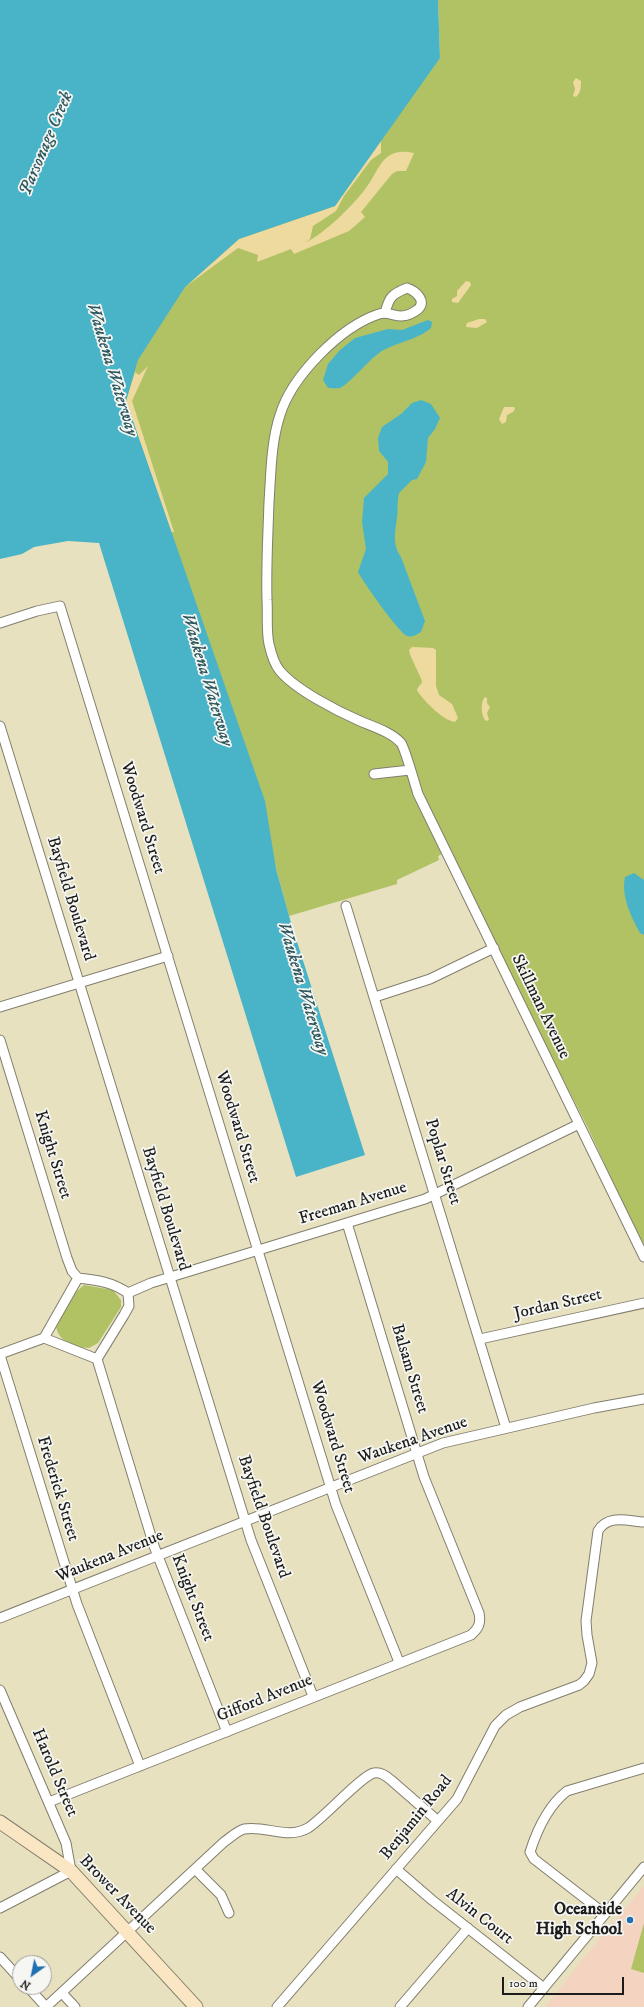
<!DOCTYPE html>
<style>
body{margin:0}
#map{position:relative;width:644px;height:2007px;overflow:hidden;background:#e7e1bf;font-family:"IM FELL DW Pica",serif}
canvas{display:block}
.north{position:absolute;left:12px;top:1955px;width:40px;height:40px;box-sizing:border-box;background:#f6f6f2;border:1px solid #9f9f9c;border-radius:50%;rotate:213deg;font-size:11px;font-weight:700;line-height:16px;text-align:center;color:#1c1c1c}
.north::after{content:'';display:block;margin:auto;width:14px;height:18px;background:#1f6fb2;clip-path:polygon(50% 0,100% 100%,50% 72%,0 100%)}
.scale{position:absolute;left:502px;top:1977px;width:122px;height:18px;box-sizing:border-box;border:2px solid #1c1c1c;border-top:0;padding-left:5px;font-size:12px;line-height:14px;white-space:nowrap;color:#1c1c1c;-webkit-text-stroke:3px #f6f6f2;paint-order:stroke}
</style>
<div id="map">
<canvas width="644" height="2007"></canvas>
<div class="north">N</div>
<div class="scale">100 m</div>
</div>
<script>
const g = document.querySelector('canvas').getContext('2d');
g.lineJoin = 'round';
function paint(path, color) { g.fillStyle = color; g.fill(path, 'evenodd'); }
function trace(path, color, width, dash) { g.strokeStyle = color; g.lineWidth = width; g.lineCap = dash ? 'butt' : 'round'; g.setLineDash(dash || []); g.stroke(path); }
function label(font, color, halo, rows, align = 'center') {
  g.font = font + ' "IM FELL DW Pica",serif'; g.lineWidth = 3.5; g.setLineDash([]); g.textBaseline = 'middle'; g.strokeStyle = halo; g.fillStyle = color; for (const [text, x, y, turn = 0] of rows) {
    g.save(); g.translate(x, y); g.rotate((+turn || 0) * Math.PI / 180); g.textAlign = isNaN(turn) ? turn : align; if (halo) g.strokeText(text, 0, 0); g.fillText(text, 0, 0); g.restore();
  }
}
paint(new Path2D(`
 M644 1886V2007H545L586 1955Z`), '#f4d3c0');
paint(new Path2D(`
 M438 0H644V1249L588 1128 447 852 438 856 439 860 397 880V884L289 916 276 869 121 401 137 326 440 58Z
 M84 1285 113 1290 121 1300V1307L98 1343 89 1348C74 1347 57 1341 56 1325L76 1292Z
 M644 1923V1973L631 1969Z`), '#b1c265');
paint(new Path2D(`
 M576 78 581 81C581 86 581 93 576 97L573 96 575 89 573 82Z
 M381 140V153L371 160 344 196 336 211 313 226 310 239 305 243C327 231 347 211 363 192 380 172 380 146 414 153L406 171H397L392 174 361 212 365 217 349 231 294 254 291 249 257 262 258 255 238 248 185 287 239 239 335 206Z
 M466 281 470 282 471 285 458 303 452 302V299L457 296V291Z
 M479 319H485L487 322 477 328 466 327 467 323Z
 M148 366 132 401 174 532H171L126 401 135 372 139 375Z
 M504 407H514L515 409 513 412 507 415 506 422 502 424 499 419Z
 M412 647 433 648 436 650V686L439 695 452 704 458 718 455 722C444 721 425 702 418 692L417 690C418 686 421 685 422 682 423 680 410 658 409 650Z
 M485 697 487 698V703L490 707 487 713 489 720 486 721C481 717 480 702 485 697Z`), '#eeda9e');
paint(new Path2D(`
 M0 0H438L440 58 335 206 239 239 185 287 138 360 126 401 265 801 276 869 291 923 365 1155 296 1177 99 543 68 541 34 547 22 554 0 559Z
 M428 320 432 322 431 328C416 341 395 342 379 353 368 361 349 384 340 388 336 389 331 388 328 388L323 380 328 364 340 350 355 338 388 329 402 330Z
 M421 400 431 404 440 418 435 429 428 438 426 462 417 479 412 480 399 493C397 502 398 510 397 518 395 533 392 544 401 557L425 621 421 632C417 634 412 638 407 636 398 632 364 583 358 572L366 549 362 522 364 498 388 474V462L379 451 378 438 382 427 401 414 412 403Z
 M634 873 644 880V935L640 933C631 916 621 897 625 877Z`), '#49b3c7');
const minor = new Path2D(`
 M385 313C389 297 392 294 407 288 416 291 428 302 417 310 399 323 392 310 379 314 340 327 292 376 280 415 271 442 271 473 269 502 268 534 266 567 267 600 268 614 266 630 269 644 271 653 274 664 280 671 296 690 337 711 360 721 374 727 391 732 401 743 405 748 415 785 418 794L644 1257
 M0 623 37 611 60 606 336 1505 399 1662
 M0 726 251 1540 313 1696
 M374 774 410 770
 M346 906 506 1428
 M375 997 430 979 494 948
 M0 1007 168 956
 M0 1040 67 1258 72 1271 78 1278
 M78 1278C97 1280 112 1282 128 1293L129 1306 124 1315 97 1359
 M128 1293 151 1283 425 1199 579 1124
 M44 1338 97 1359
 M480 1339 644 1303
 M0 1354 44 1338 78 1278
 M0 1355 77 1604 140 1766
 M97 1359 154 1546 227 1732
 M0 1618 443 1443 594 1408 644 1399
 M0 1690 66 1843 71 1871 0 1908
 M49 1802 471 1635C479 1628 481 1623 479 1613L424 1477 347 1223
 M195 1869 221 1895 229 1913
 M396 1869 432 1900 544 1988
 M605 1914 534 1859 530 1852C537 1830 549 1805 567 1791L644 1768
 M0 1957 20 1979
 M28 1987 46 2007
 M62 1993 75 2007
 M46 2007 224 1842C230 1838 237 1831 244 1829 266 1825 287 1840 308 1828 323 1819 362 1775 374 1773 381 1772 386 1776 391 1780L438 1821
 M277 2007 457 1799 495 1726 506 1715 520 1707 579 1685 584 1681 589 1674 592 1663 587 1635 586 1621 598 1531C608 1514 628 1521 644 1522
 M400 2007 468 1928
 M528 2007 644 1867`);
const secondary = new Path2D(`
 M0 1822 71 1871 196 2007`);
trace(minor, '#827e6e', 11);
trace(secondary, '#827e6e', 15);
trace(minor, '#fff', 9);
trace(secondary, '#fbe6c4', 13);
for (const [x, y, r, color] of [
 [630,1920,4,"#1f6fb2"]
]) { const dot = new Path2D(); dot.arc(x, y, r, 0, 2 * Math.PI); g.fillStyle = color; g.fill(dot); trace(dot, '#f6f6f2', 1.5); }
label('17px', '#1c1c1c', '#f6f6f2', [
 ["Woodward Street",142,818,73],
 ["Bayfield Boulevard",70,899,73],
 ["Skillman Avenue",540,1007,64],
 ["Woodward Street",237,1127,73],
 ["Knight Street",52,1155,73],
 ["Poplar Street",442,1162,73],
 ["Freeman Avenue",353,1204,-17],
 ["Bayfield Boulevard",165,1209,73],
 ["Jordan Street",558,1305,-13],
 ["Balsam Street",409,1369,73],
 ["Woodward Street",332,1437,73],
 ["Waukena Avenue",413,1441,-19],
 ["Frederick Street",57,1489,73],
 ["Bayfield Boulevard",263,1517,71],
 ["Waukena Avenue",110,1557,-22],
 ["Knight Street",192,1598,69],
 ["Gifford Avenue",265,1699,-22],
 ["Harold Street",54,1773,67],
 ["Benjamin Road",417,1818,-51],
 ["Brower Avenue",117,1895,46],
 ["Alvin Court",479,1917,38]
]);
label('bold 17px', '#1c1c1c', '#f6f6f2', [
 ["Oceanside",622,1910],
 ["High School",622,1930]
], 'right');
label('italic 18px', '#2e5860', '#f6f6f2', [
 ["Parsonage Creek",47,144,-67],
 ["Waukena Waterway",111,370,73],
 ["Waukena Waterway",206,680,73],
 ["Waukena Waterway",302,989,73]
]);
</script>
